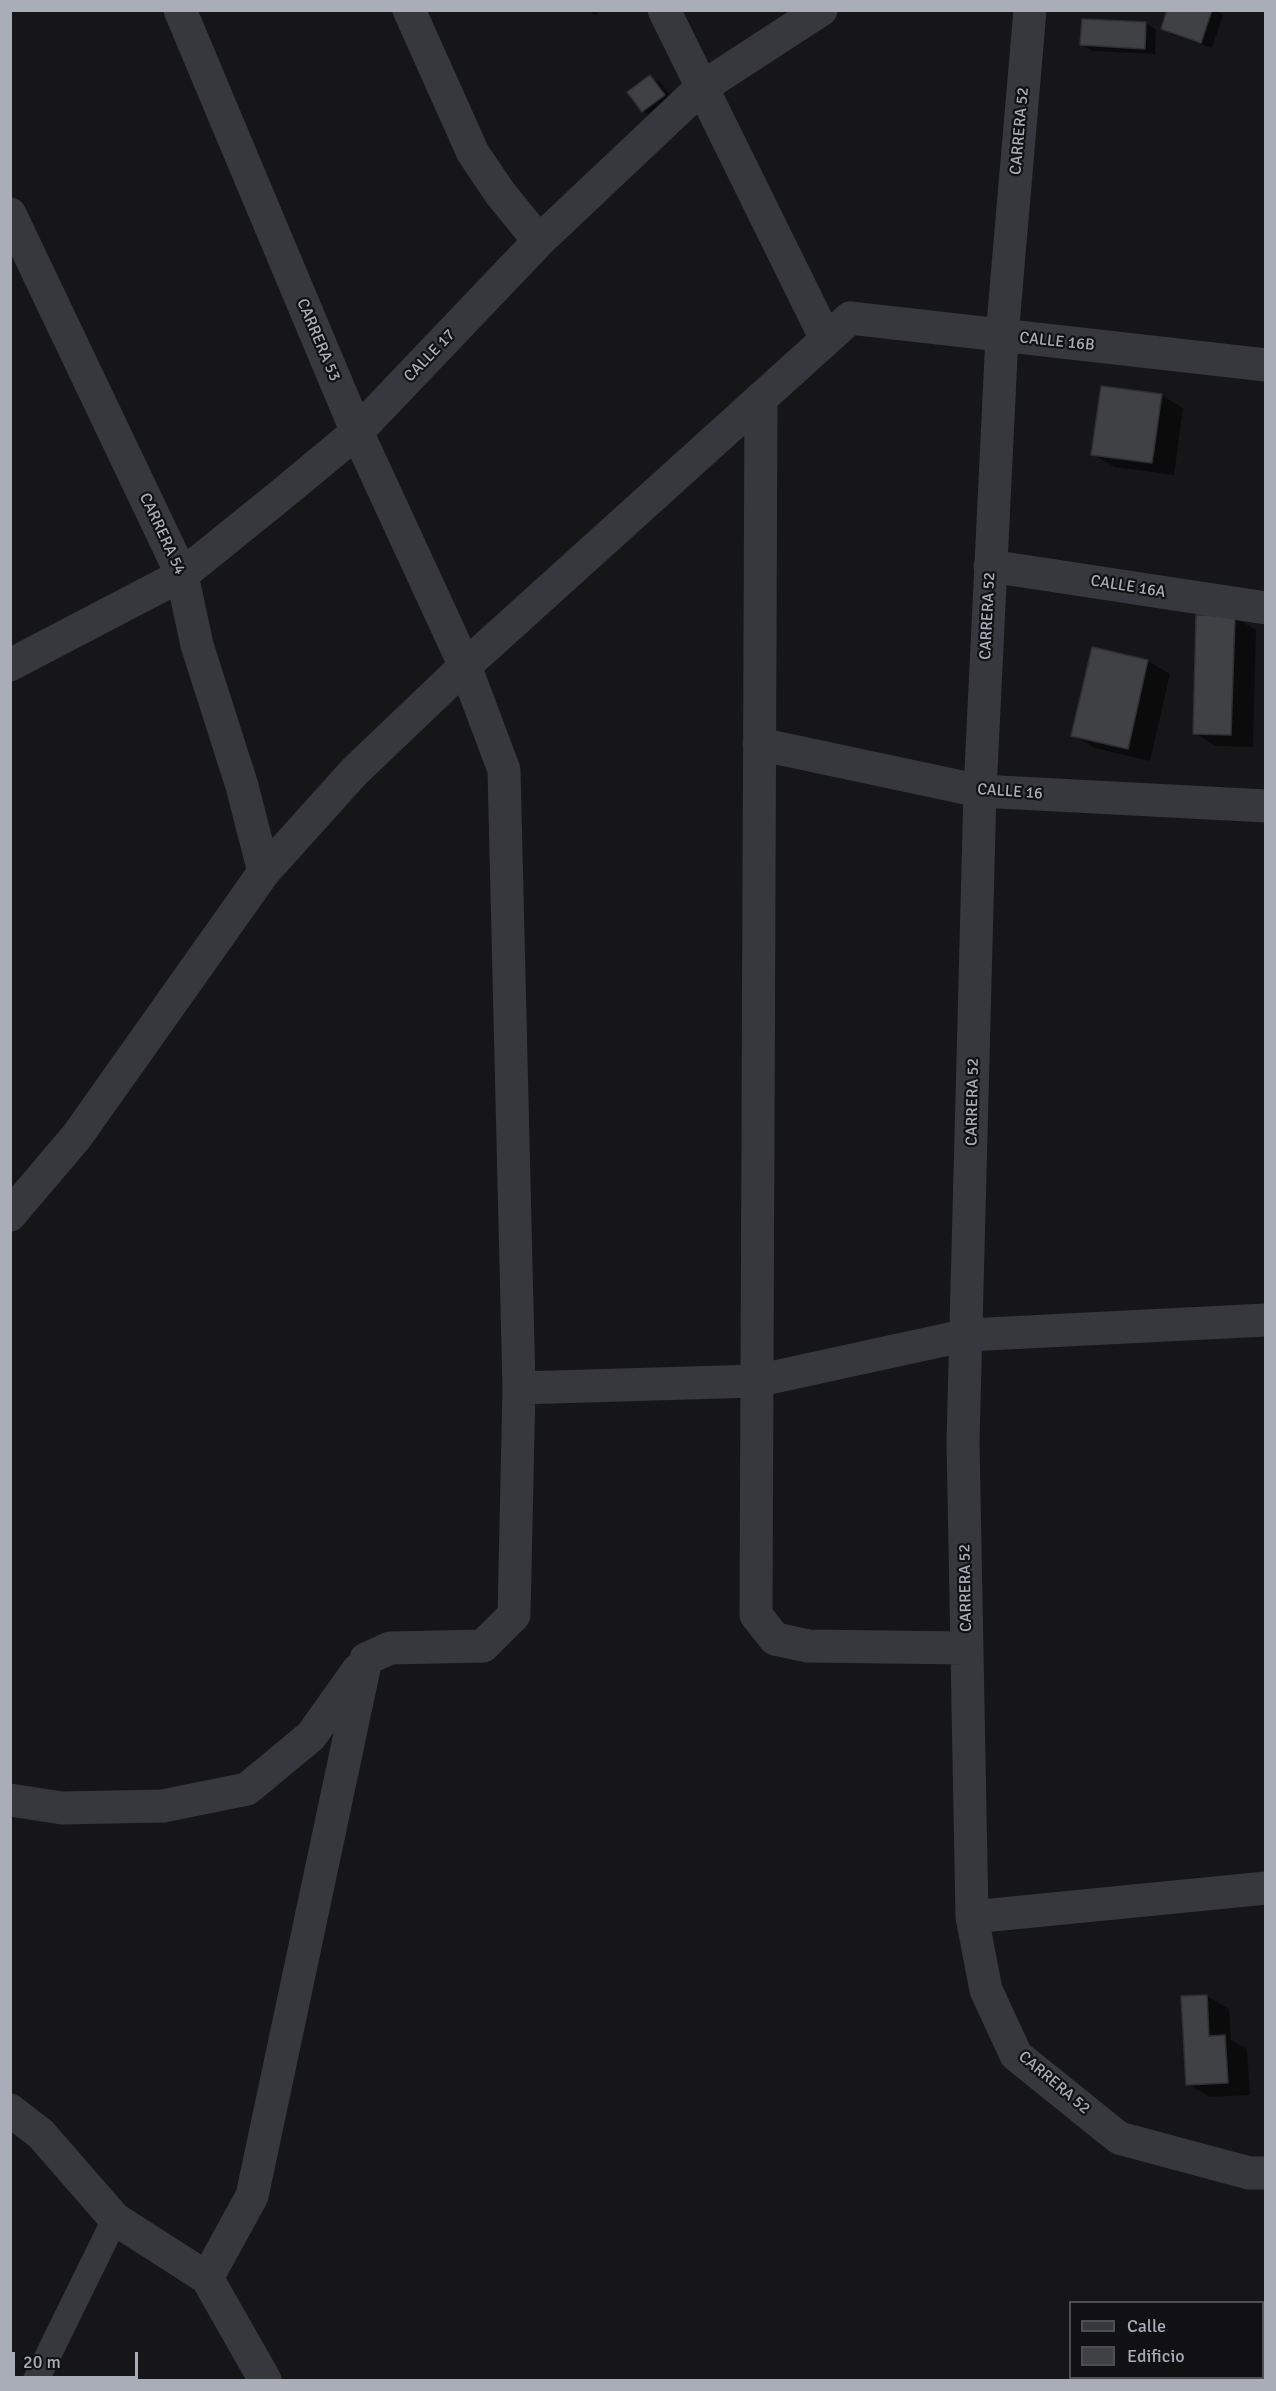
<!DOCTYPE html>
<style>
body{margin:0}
#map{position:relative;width:1276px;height:2391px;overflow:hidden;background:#161618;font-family:Signika,sans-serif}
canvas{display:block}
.frame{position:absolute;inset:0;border:12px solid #a8adb8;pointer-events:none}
.legend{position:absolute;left:1069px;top:2301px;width:195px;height:78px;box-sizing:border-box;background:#111113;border:2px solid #4d4f55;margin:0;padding:8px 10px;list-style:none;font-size:18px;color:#a8adb8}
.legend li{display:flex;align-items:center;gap:12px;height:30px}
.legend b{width:30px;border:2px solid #4d4f55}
.scale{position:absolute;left:12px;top:2352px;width:126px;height:27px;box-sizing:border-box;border:3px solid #a8adb8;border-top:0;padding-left:8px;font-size:18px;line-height:21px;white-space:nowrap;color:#a8adb8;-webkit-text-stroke:4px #111113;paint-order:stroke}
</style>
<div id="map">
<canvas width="1276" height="2391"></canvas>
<div class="frame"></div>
<ul class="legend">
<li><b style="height:8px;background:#37383d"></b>Calle</li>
<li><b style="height:16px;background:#404145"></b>Edificio</li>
</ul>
<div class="scale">20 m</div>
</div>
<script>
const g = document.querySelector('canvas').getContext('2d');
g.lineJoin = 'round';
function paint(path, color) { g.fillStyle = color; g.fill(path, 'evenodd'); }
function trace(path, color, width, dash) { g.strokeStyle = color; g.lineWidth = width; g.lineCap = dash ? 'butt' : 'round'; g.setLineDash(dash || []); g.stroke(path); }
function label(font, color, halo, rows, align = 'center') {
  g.font = font + ' Signika,sans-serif'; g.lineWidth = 4.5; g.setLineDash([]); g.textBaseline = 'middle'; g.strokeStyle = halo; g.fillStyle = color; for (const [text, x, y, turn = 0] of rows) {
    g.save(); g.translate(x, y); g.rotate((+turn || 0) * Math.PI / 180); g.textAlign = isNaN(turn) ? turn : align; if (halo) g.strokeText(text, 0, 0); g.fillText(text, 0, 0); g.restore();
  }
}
paint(new Path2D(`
 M587 10H601L595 15Z
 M1169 10H1216L1223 15 1212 48 1173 35 1162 29Z
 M1146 23 1156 30 1155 54 1093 51 1082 45Z
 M650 77 661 83 675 102 654 117 643 111Z
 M1161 395 1183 408 1174 475 1115 467 1092 454Z
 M1234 617 1256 630 1253 747 1216 746 1194 733Z
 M1148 661 1170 674 1150 761 1095 748 1073 735Z
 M1207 1996 1229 2009 1231 2040 1247 2049 1250 2095 1210 2097 1188 2084Z`), '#0007');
const building = new Path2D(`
 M1167 10H1212L1201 43 1161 29Z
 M1082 19 1146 22 1145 49 1080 45Z
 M650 75 665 95 642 112 627 92Z
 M1101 386 1162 394 1152 463 1091 455Z
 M1196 615 1235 616 1231 735 1193 734Z
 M1092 647 1148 660 1128 749 1071 736Z
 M1207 1995 1209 2036 1225 2035 1228 2083 1186 2085 1181 1996Z`);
paint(building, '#404145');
trace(building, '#303034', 1.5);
trace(new Path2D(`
 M36 2380 115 2219`), '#37383d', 26);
trace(new Path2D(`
 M180 10 357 432 465 666 504 770 519 1388 514 1615 483 1646 390 1648 366 1659 252 2196 207 2278
 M409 10 473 153 500 193 539 241
 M664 10 826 339
 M1030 10 1002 336 980 791 963 1441 972 1917 986 1990 1016 2055 1119 2138 1249 2173H1266
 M10 214 182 575 197 645 242 786 264 872
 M761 398 756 1615 775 1639 808 1646 967 1648
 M990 566 1266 608
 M10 665 182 575 281 495 357 432 539 241 701 88 821 10
 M759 744 980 791 1266 806
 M10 1215 77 1136 264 872 354 772 465 666 850 318 1266 365
 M519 1388 756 1381 967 1335 1266 1320
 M10 1800 62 1808 163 1806 247 1789 311 1736 358 1670
 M972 1917 1266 1888
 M10 2110 41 2134 115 2219 207 2278 265 2380`), '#37383d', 33);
label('16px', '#a8adb8', '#111113', [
 ["CARRERA 52",1020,131,-85],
 ["CARRERA 53",318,340,67],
 ["CALLE 16B",1057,342,6],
 ["CALLE 17",430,356,-46],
 ["CARRERA 54",162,534,65],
 ["CALLE 16A",1128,587,9],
 ["CARRERA 52",988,616,-87],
 ["CALLE 16",1010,792,4],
 ["CARRERA 52",973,1102,-89],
 ["CARRERA 52",966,1588,-91],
 ["CARRERA 52",1054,2083,40]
]);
</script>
